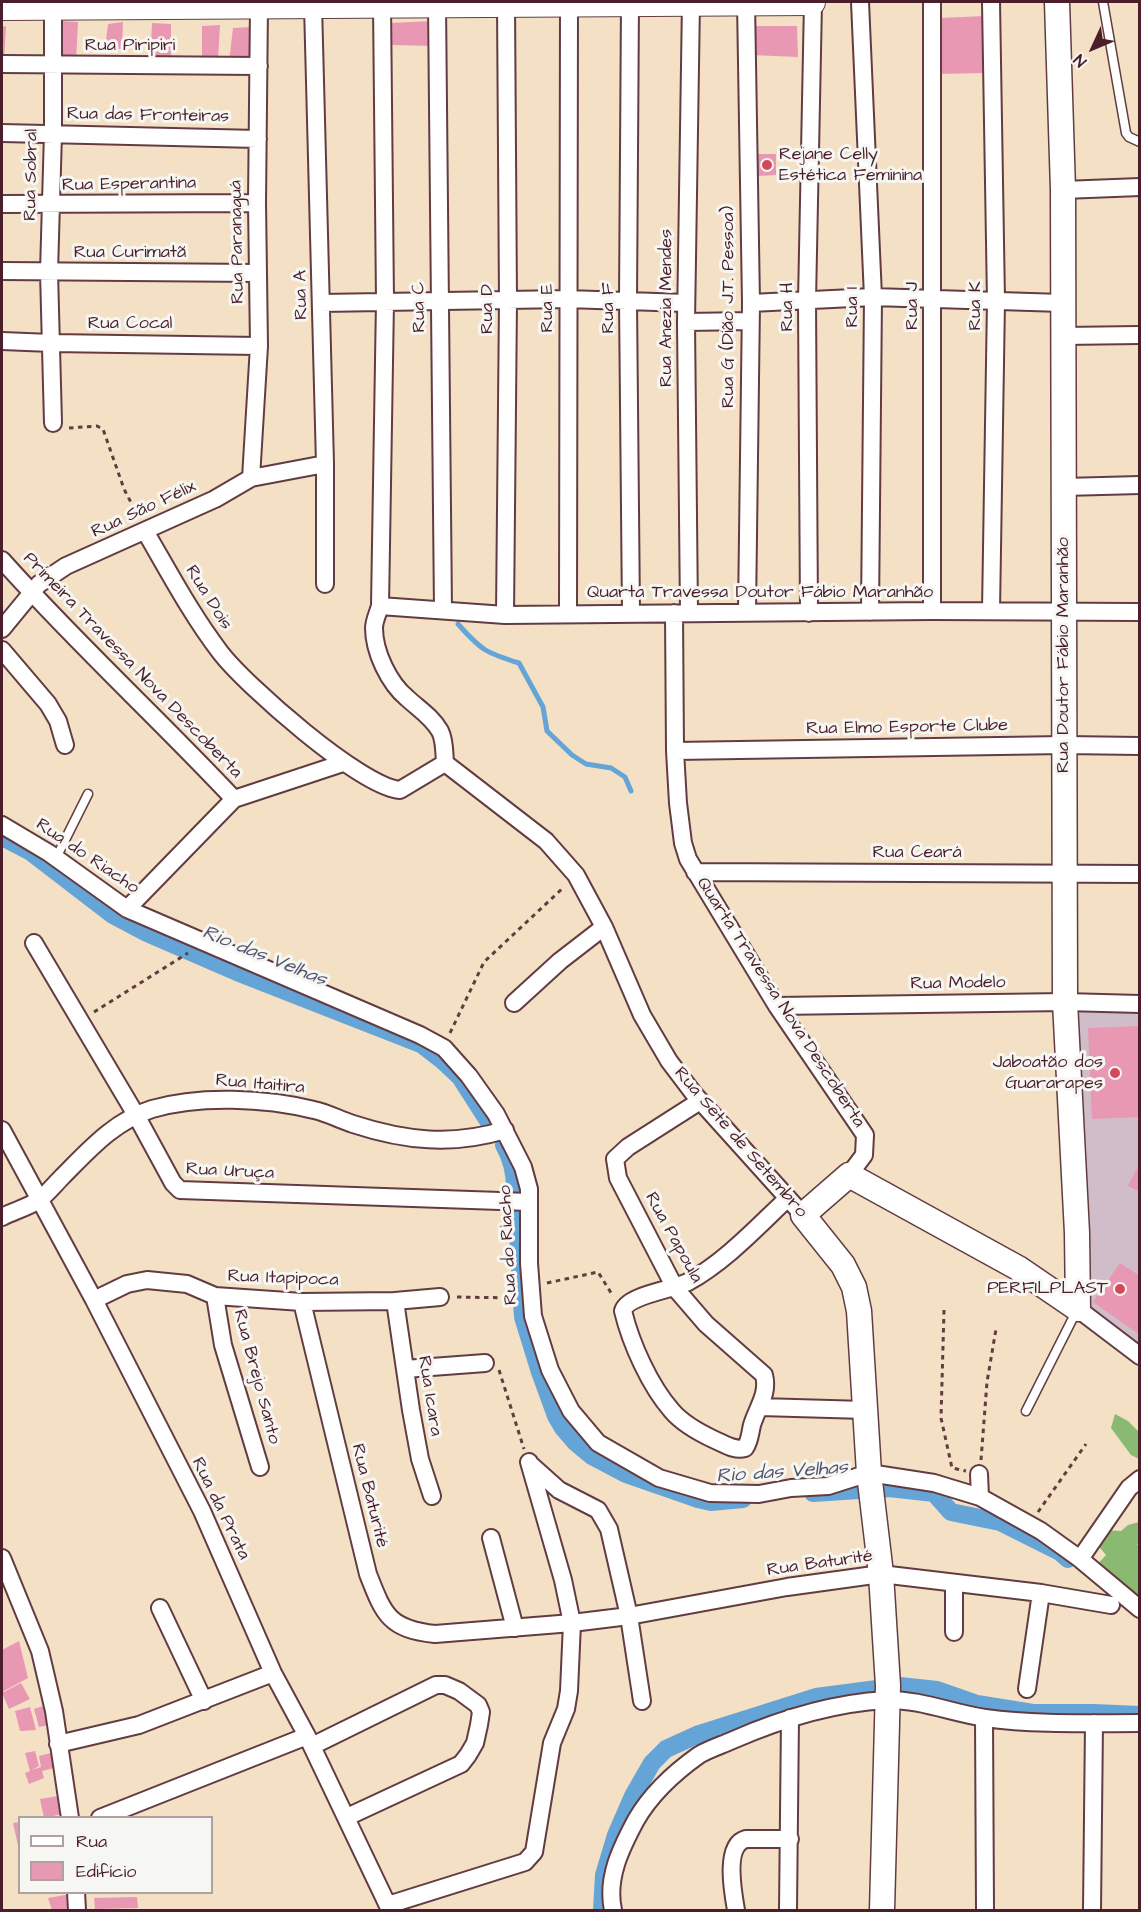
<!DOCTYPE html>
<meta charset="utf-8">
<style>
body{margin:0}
#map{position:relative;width:1141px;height:1912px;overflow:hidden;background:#f3e0c5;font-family:"Architects Daughter",sans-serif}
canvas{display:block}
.frame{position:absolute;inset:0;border:3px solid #4a1f2b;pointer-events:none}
.legend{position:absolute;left:18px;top:1816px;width:195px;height:78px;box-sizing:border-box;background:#f6f6f2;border:2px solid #b1a0a2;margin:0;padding:8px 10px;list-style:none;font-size:18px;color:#4a1f2b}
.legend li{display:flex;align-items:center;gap:12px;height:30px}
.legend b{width:30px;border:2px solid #b1a0a2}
.north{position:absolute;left:1063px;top:18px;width:60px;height:60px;-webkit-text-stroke:4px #f6f6f2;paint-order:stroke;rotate:226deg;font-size:16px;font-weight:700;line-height:24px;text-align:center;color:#4a1f2b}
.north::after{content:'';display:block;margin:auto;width:21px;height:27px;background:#4a1f2b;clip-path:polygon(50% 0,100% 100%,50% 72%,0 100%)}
</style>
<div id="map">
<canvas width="1141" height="1912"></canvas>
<div class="frame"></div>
<ul class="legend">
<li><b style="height:8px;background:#fff"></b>Rua</li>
<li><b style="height:16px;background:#e998b4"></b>Edifício</li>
</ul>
<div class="north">N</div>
</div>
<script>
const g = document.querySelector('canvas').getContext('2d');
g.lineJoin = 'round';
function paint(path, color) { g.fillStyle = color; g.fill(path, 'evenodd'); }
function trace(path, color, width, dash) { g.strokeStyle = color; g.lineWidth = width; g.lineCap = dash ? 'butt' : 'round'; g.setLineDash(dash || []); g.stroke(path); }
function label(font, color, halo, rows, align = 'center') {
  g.font = font + ' "Architects Daughter",sans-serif'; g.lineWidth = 6; g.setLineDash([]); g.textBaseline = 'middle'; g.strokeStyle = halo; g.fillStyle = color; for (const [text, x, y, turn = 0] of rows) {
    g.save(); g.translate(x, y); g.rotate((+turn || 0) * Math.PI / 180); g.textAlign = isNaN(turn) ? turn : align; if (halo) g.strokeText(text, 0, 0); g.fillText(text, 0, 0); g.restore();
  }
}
paint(new Path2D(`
 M1068 1005 1139 1007V1351L1080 1304Z`), '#d1bdc9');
paint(new Path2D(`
 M1115 1414 1128 1421 1139 1432V1459L1131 1455 1111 1428Z
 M1139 1522V1541L1137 1545H1140L1139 1605 1093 1569 1106 1555 1096 1543 1105 1530 1121 1531 1128 1525Z`), '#8ab972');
trace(new Path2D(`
 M458 624C481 650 486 653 519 663L543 707 547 731 572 755 586 764 611 768 625 777 631 791`), '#65a4d7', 5);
trace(new Path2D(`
 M2 837 31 852 113 915 147 933 237 972 421 1044 443 1061 460 1077 494 1130
 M504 1145C512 1159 515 1172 515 1188
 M517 1215 523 1317 540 1372 556 1416 563 1428 575 1442 592 1456 626 1474 698 1499 711 1502 743 1499
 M813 1493 889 1488 934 1493 951 1512 1000 1522 1060 1552 1068 1559
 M602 1910 604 1875 616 1835 633 1796 652 1763 666 1749 699 1734 816 1697 900 1686 937 1690 977 1704 1033 1713H1093L1140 1715`), '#65a4d7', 18);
paint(new Path2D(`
 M985 16 984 73 939 74V18Z
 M59 21 78 22 76 61 56 59Z
 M433 21V46L392 45 391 23Z
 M123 22 122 49 105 48 108 24Z
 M152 23 171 24V61H150Z
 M220 25 218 60H202V26Z
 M6 26 4 60H2V27Z
 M752 26H797L798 57 751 55Z
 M252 27 251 62H229L233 28Z
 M757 154H776V175L758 176Z
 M1140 1026V1117L1092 1119 1088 1028Z
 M1140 1163V1192L1128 1186Z
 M1120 1263 1140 1276V1335L1093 1302Z
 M19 1641 28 1678 2 1692V1650Z
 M21 1683 30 1699 9 1709 2 1693Z
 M43 1706 49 1725 39 1727 34 1709Z
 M30 1707 36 1730 20 1731 15 1711Z
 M35 1751 39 1766 32 1770 41 1767 39 1756 51 1753 54 1768 42 1771 44 1778 29 1784 25 1773 30 1771 25 1753Z
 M58 1796 62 1814 44 1818 40 1799Z
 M20 1822V1850H19L13 1823Z
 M71 1894 73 1910H52L48 1898Z
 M137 1897 138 1908 95 1909 94 1898Z`), '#e998b4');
const lane = new Path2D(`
 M1103 2 1126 133 1129 137 1140 142
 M56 858 88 794
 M1026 1411 1077 1310`);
const street = new Path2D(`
 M630 2 628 301 631 614
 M746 2 751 303 747 612
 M860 2 873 297 870 612
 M991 2 996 301 991 611
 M382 4 385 301 380 606C378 613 374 621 374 628 374 652 389 683 407 698 419 709 432 717 440 731 445 741 444 752 445 763L546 841 576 875 604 927 642 1015 669 1061 694 1094 803 1215
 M437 4 443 610
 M313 5 325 464V584
 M2 64 259 66
 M2 133 258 139
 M1063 190 1140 187
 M2 204 257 203
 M2 271 258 273
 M321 303 567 299 686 303
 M751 303 873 297 1062 303
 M686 322 750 321
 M1062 336 1140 335
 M2 341 51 343 259 346
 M53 423 49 272 53 133V7
 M251 478 259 346 257 203 259 5
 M1064 487 1140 485
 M145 531C169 572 191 614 220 652 245 685 361 787 400 790L445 763
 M2 560C76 643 158 718 234 799
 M380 606 505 615 932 611 1140 612
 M932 611V2
 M674 613 675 751 678 803 683 843 688 859 777 1006 865 1135 864 1155 849 1175
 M689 613 686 322 691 2
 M809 613 807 301 813 2
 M568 614 569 3
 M505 615 508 301 506 3
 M2 629 39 584 66 566 215 499 251 478 325 464
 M2 650 48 704 58 721 65 745
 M675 751 1064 745 1140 746
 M2 825 49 853 127 909 420 1035 444 1048 469 1076 496 1114 523 1167 529 1189V1263L533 1316 550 1370 571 1411 598 1443 659 1478 710 1493 759 1494 791 1488 828 1486 869 1473 934 1483 980 1497 1041 1531 1080 1559 1140 1609
 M695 872 1140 874
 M127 909 234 799 343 763
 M34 943 136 1115 173 1183 180 1190 529 1202
 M514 1003 560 961 604 927
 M777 1006 1065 1002 1140 1004
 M700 1101 628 1147 615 1159 618 1178 675 1288 706 1324 764 1375C769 1394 757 1408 752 1425 750 1433 750 1441 745 1448 734 1451 725 1444 715 1440 700 1433 683 1424 672 1411 650 1386 631 1344 623 1311 627 1295 672 1290 688 1282 726 1261 757 1227 788 1198
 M2 1130 94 1300 202 1511 273 1673 307 1736 390 1910
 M2 1217C14 1211 28 1207 39 1200 47 1194 55 1184 62 1177 88 1151 114 1121 152 1109 200 1095 265 1098 314 1110 328 1113 340 1120 353 1124 405 1141 452 1146 505 1130
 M215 1296 223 1345 260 1467
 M94 1300 127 1284 147 1280 187 1284 215 1296 302 1302 395 1301 440 1297
 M395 1301 411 1410 420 1459 432 1496
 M302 1302 368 1574C384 1615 389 1629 435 1634L572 1623 629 1616 787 1587 881 1574 1041 1593 1111 1605
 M1078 1309 1140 1356
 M405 1369 485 1363
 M760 1407 865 1410
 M531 1465 559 1490 598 1510 609 1529 629 1616 642 1701
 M979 1474 980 1497
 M491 1538 515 1628
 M2 1558 40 1651 54 1711 70 1818
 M1080 1559 1129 1488 1140 1479
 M160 1608 204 1701
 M954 1632V1584
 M1027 1689 1041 1593
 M984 1718 985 1910
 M58 1744 139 1725 273 1673
 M312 1746 436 1685H445L459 1691 478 1705 481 1712 479 1725 475 1743 468 1755 461 1764 347 1817
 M100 1818 307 1736
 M76 1892 77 1910
 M388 1905 525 1862 534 1852 552 1743 566 1709 569 1691 572 1623 563 1580 529 1462
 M613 1910C606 1878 621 1848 636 1820 651 1794 675 1772 699 1755 709 1749 722 1745 733 1740 781 1719 833 1703 886 1700 919 1699 952 1713 985 1718 1036 1725 1088 1723 1140 1723
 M736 1910C733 1893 724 1845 746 1839H790
 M788 1910 790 1718
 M1092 1910 1094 1723`);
const secondary = new Path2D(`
 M1057 2 1063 190 1065 1002 1077 1233 1078 1309
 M882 1910 888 1686 881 1574 869 1473 859 1311 854 1287 843 1265 803 1215 849 1175 1018 1268 1078 1309`);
const primary = new Path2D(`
 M2 7 812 2`);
trace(lane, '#633c42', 11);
trace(street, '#633c42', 20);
trace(secondary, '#633c42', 27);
trace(primary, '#633c42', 28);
trace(new Path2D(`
 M69 428 97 426 103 429 124 489 138 516
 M94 1012 188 953
 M450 1033 484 962 564 887
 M547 1283 598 1272 613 1296
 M457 1297 516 1298
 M944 1310 941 1418 952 1468 966 1471
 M499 1370 524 1449
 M981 1460 987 1382 996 1329
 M1038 1512 1086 1444`), '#633c42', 3, [4.5, 4.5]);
trace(lane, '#fff', 8);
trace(street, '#fff', 16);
trace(secondary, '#fff', 24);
trace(primary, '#fff', 26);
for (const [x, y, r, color] of [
 [767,165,6,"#d1495b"],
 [1115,1073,6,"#d1495b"],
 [1120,1289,6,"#d1495b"]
]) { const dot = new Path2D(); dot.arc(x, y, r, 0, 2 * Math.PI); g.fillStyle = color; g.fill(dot); trace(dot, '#f6f6f2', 2); }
label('18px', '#4a1f2b', '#f6f6f2', [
 ["Rua Piripiri",130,46],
 ["Rua das Fronteiras",148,116,1],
 ["Rua Sobral",32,175,-89],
 ["Rua Esperantina",129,185,-1],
 ["Rua Paranaguá",238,242,-91],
 ["Rua Curimatã",130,253],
 ["Rua A",302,295,-91],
 ["Rua J",913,306,-90],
 ["Rua K",976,306,-90],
 ["Rua C",420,307,-91],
 ["Rua G (Dião J.T. Pessoa)",729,307,-90],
 ["Rua H",788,307,-90],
 ["Rua I",853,307,-90],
 ["Rua E",548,308,-90],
 ["Rua F",609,308,-90],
 ["Rua Anezia Mendes",667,308,-90],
 ["Rua D",488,309,-90],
 ["Rua Cocal",130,324],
 ["Rua São Félix",144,510,-25],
 ["Quarta Travessa Doutor Fábio Maranhão",760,593],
 ["Rua Dois",208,598,58],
 ["Rua Doutor Fábio Maranhão",1064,655,-90],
 ["Primeira Travessa Nova Descoberta",132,666,46],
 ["Rua Elmo Esporte Clube",907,728,-1],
 ["Rua Ceará",917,853],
 ["Rua do Riacho",87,857,34],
 ["Rua Modelo",958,984,-1],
 ["Quarta Travessa Nova Descoberta",780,1003,57],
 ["Rua Itaitira",260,1085,5],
 ["Rua Sete de Setembro",740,1143,49],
 ["Rua Uruça",230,1172,3],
 ["Rua Papoula",673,1238,61],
 ["Rua do Riacho",509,1245,-93],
 ["Rua Itapipoca",283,1279,2],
 ["Rua Brejo Santo",256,1377,75],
 ["Rua Icara",429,1396,81],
 ["Rua Baturité",369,1496,76],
 ["Rua da Prata",220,1509,64],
 ["Rua Baturité",820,1564,-8]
]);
label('18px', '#4a1f2b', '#f6f6f2', [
 ["Rejane Celly",779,155,"left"],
 ["Estética Feminina",779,176,"left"],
 ["Jaboatão dos",1103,1063],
 ["Guararapes",1103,1084],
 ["PERFILPLAST",1108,1289]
], 'right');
label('italic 20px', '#555470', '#f6f6f2', [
 ["Rio das Velhas",264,957,22],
 ["Rio das Velhas",782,1473,-4]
]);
</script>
